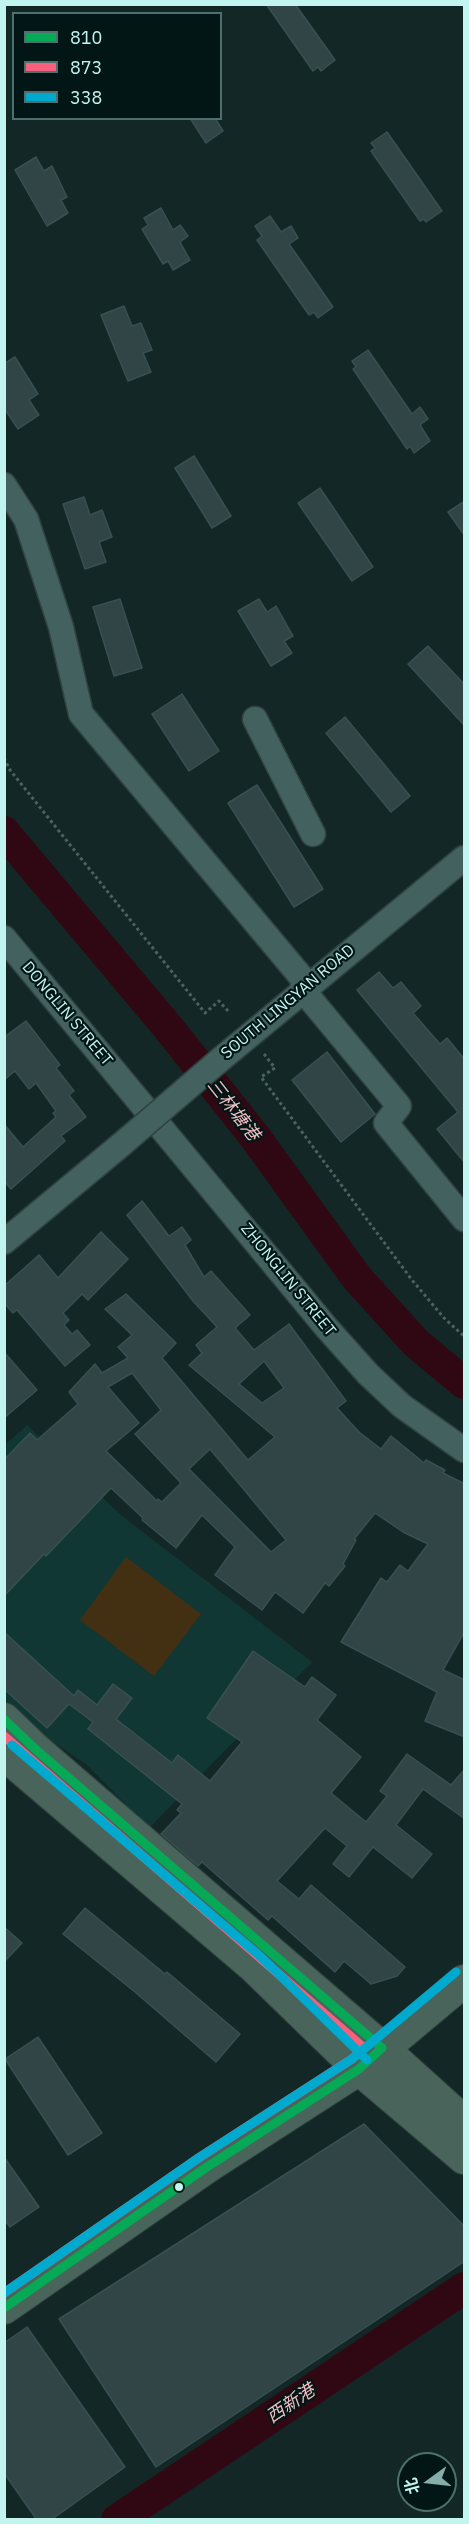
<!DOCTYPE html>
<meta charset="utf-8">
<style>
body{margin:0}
#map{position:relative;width:469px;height:2524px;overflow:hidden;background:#132826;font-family:"IBM Plex Sans","Noto Sans SC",sans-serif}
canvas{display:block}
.frame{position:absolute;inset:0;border:6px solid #c2f4f0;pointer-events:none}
.legend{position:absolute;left:12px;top:12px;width:210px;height:108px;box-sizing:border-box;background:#011615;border:2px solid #4e6f6d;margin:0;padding:8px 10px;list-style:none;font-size:18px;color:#c2f4f0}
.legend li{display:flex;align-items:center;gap:12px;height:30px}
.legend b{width:30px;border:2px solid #4e6f6d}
.north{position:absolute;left:397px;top:2452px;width:60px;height:60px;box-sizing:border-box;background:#011615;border:2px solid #4e6f6d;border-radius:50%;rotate:255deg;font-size:16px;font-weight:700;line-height:24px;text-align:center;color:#c2f4f0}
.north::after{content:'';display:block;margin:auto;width:21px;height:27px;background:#85ada9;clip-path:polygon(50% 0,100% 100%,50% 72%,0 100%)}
</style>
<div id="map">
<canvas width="469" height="2524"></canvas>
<div class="frame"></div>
<ul class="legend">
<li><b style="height:8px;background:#06aa56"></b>810</li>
<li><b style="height:8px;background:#f8607d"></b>873</li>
<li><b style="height:8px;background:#00a9ce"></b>338</li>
</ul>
<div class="north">北</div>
</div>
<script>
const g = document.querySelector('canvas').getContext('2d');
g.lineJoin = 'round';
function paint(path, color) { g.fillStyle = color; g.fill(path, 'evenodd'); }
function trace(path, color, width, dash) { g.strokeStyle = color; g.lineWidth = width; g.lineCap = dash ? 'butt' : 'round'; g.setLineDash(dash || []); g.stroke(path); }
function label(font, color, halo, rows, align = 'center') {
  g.font = font + ' "IBM Plex Sans","Noto Sans SC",sans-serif'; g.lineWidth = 4.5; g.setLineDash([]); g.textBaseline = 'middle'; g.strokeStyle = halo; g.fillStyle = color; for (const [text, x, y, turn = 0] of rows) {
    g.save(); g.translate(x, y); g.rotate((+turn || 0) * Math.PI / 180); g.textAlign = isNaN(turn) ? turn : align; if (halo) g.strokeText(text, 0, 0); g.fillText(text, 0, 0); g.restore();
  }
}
paint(new Path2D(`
 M27 1425 122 1516 312 1662 149 1828 87 1765 22 1721 5 1702V1445Z`), '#103734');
paint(new Path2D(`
 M126 1557 201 1614 154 1676 80 1620Z`), '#432f11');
trace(new Path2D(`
 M4 832 171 1031 255 1137 357 1278 416 1343 464 1383
 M117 2520 464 2288`), '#300813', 32);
const building = new Path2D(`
 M266 4H295L335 60 321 71 318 67 313 71Z
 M190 118H215L223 131 206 143Z
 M387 132 442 211 426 222 424 219 420 221 371 151 375 148 371 143Z
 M36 157 44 171 52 166 67 197 61 200 68 213 47 226 15 170Z
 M161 208 173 230 180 225 188 236 180 242 190 260 173 270 168 261 163 264 142 229 148 225 144 218Z
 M270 216 281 232 291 226 298 238 289 244 333 307 318 318 314 312 309 315 257 240 262 236 255 226Z
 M124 306 132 326 141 323 152 350 143 353 151 372 128 381 101 315Z
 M368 350 412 414 420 407 428 419 420 425 430 441 414 453 410 446 407 449 353 369 356 367 352 361Z
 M15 357 38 394 29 400 39 415 18 429 4 408V364Z
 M194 456 231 516 212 528 175 468Z
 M320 488 373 567 352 581 298 503Z
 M84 497 90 515 102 510 112 537 99 542 106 562 85 569 63 504Z
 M465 501V536L448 512Z
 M120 599 142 668 114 676 93 607Z
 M259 599 267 612 276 606 293 636 284 641 292 653 271 666 238 611Z
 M428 646 465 685V726L408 664Z
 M182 694 219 751 189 771 152 714Z
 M345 717 410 796 391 812 326 733Z
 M257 785 323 889 294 907 228 803Z
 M379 972 393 988 401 982 421 1006 413 1013 440 1044 447 1038 465 1060V1163L437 1129 458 1112 357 990Z
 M26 1021 60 1065 56 1068 74 1091 69 1095 86 1117 61 1136 65 1141 11 1189 4 1181V1124L23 1147 56 1117 53 1113 56 1111 36 1083 29 1089 15 1071 4 1080V1037Z
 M327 1052 375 1114 341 1142 292 1080Z
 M142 1201 169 1236 182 1227 191 1240 185 1245 204 1277 211 1271 250 1315 235 1328 254 1350 289 1324 346 1401 337 1408 359 1432 381 1449 391 1436 424 1463 426 1460 445 1470 443 1473 465 1484V1631L443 1670 465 1680V1737L425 1721 437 1692 341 1642 381 1578 387 1582 400 1565 408 1571 428 1544 403 1532 375 1513 354 1539 356 1540 343 1564 345 1566 329 1586 325 1583 303 1613 275 1592 262 1610 215 1575 235 1547 202 1515 176 1548 142 1520 143 1518 111 1488 46 1556 44 1554 4 1596V1460L30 1433 37 1440 78 1404 69 1392 95 1364 102 1373 128 1358 118 1347 132 1335 105 1309 126 1294 176 1343 162 1358 248 1460 275 1437 189 1365 202 1353 196 1345 217 1327 193 1301 127 1215ZM264 1361 284 1388 262 1403 239 1384ZM132 1373 161 1410 135 1434 181 1483 162 1502 158 1499 157 1501 106 1451 139 1423 108 1387ZM210 1449 286 1540 271 1552 189 1469Z
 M101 1232 128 1259 88 1300 82 1294 63 1313 69 1320 64 1325 72 1334 77 1330 90 1345 65 1366 17 1310 13 1313 4 1303V1286L39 1255 58 1278Z
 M4 1352 37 1390 4 1418Z
 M4 1632 74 1696 78 1690 97 1705 113 1684 132 1698 116 1719 172 1763 178 1755 210 1781 242 1742 207 1718 253 1651 305 1687 312 1677 336 1695 317 1720 361 1757 331 1793 366 1822 387 1796 380 1791 407 1754 451 1785 465 1769V1819L423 1789 396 1825 432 1854 412 1878 373 1847 349 1877 333 1864 347 1846 325 1828 277 1881 299 1899 311 1885 405 1967 397 1976 371 1984 344 1961 335 1972 272 1916 268 1920 202 1862 198 1866 161 1834 181 1813 177 1810 182 1804 88 1729 93 1722 69 1704 47 1728 4 1689Z
 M85 1908 165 1974 167 1972 240 2034 216 2062 135 1992 63 1934Z
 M4 1927 22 1943 4 1962Z
 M38 2037 102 2133 68 2155 5 2059Z
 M364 2124 465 2227V2261L156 2467 59 2319Z
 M4 2157 39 2207 10 2227 4 2219Z
 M27 2327 125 2467 51 2520H37L4 2473V2343Z`);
paint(building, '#314546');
trace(building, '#375052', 1.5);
const minor = new Path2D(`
 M4 485 26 519 61 627 81 714 308 985
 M255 719 313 834
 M4 938 326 1327 368 1374 402 1406 464 1450
 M302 989 399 1106 386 1123 464 1219
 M221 1059 464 858
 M4 1242 122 1144`);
const major = new Path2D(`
 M4 1719 34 1748 382 2048 464 2122
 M4 1754 253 1966 359 2069 464 2158
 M4 2308 207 2167 359 2069 464 1981`);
trace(minor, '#2f4241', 27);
trace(major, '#2f4241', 34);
trace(new Path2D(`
 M4 758 10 770 205 1013 219 1001 228 1011
 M264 1054 275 1068 261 1077 412 1280 444 1318 464 1336`), '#4a6361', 3, [3, 3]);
trace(minor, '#43615f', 24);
trace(major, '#49645a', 32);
const minorBridge = new Path2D(`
 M122 1144 221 1059`);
trace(minorBridge, '#2f4241', 27, []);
trace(minorBridge, '#43615f', 24);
trace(new Path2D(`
 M4 1719 34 1748 382 2048 359 2069 207 2167 4 2308`), '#06aa56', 9);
trace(new Path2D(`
 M4 1736 364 2048 352 2059 200 2157 4 2293`), '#f8607d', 9);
trace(new Path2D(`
 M12 1745 261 1957 367 2060
 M4 2293 200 2157 352 2059 456 1972`), '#00a9ce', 9);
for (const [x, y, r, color] of [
 [179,2187,5,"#c2f4f0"]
]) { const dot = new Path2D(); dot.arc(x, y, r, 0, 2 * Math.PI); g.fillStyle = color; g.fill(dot); trace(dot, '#011615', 2); }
label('16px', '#c2f4f0', '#011615', [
 ["SOUTH LINGYAN ROAD",288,1002,-40],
 ["DONGLIN STREET",67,1014,50],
 ["ZHONGLIN STREET",288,1280,51]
]);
label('italic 18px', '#f2bec4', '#011615', [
 ["三林塘港",233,1110,52],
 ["西新港",291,2404,-34]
]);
</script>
